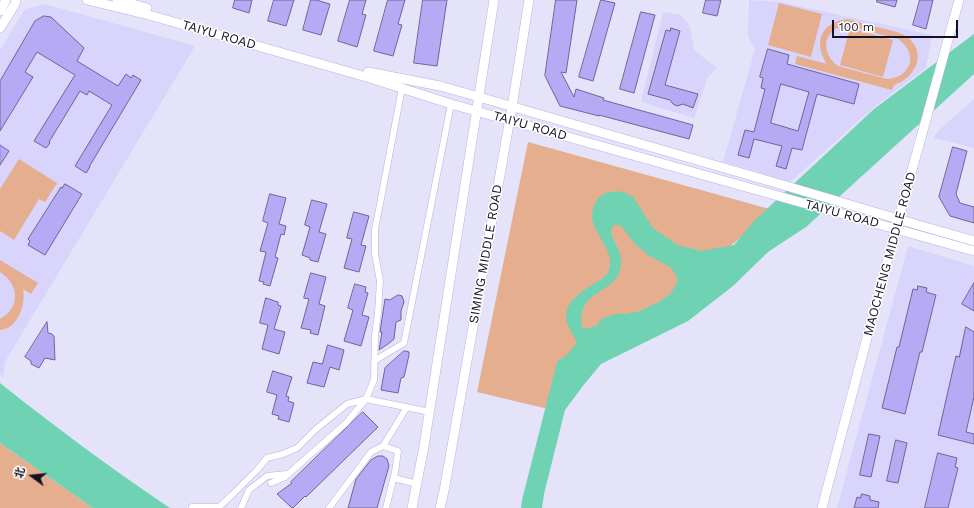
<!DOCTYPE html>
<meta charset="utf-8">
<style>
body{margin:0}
#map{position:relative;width:974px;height:508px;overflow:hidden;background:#e5e3fa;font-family:"Work Sans","Noto Sans SC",sans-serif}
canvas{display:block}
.north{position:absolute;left:12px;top:456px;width:40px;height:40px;-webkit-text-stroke:3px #fff;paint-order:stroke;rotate:285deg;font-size:11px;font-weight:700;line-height:16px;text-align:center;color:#151125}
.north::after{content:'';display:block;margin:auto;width:14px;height:18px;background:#151125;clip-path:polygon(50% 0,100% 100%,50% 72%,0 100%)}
.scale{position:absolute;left:832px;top:20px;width:126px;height:18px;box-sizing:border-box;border:2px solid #151125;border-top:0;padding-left:5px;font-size:12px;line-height:14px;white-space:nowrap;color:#151125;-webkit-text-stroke:3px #fff;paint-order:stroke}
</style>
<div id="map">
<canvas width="974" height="508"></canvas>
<div class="north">北</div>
<div class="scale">100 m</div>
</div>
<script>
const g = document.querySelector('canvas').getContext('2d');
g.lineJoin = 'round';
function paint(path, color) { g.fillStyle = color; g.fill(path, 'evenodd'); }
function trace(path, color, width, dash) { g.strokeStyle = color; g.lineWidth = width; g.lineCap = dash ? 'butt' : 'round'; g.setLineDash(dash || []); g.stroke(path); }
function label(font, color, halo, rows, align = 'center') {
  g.font = font + ' "Work Sans",sans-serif'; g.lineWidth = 3; g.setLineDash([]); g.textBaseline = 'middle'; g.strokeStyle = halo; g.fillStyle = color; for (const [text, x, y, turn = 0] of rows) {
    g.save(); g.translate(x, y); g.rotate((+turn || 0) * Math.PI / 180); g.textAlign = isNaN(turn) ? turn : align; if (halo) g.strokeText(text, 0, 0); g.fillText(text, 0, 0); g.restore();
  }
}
paint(new Path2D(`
 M749 0 780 2 932 35 926 68 873 108 790 182 723 162 755 49 748 36Z
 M45 4 195 46 5 362 3 377 0 374V50L25 9Z
 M663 12 681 15 690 26 694 50 717 68 707 79 694 118 641 102Z
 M974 99V148L934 138 937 132Z
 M908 246 974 266V508H837Z`), '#d9d4fc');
paint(new Path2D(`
 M779 3 822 14 811 57 768 45Z
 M847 19C857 22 867 24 877 27 891 31 910 32 916 48 918 52 918 58 917 63 913 74 905 81 894 85L892 90 795 64 797 56 827 64C818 51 816 33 832 24 836 21 842 20 847 19ZM844 26 853 27 898 39C919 53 911 78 887 79L838 66C827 58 821 42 832 32 835 28 840 27 844 26Z
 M850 28 893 40 883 77 840 65Z
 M528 142 773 210 669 298 548 409 477 392Z
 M19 159 57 183 45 202 39 199 14 240 0 231V189Z
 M0 260 38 283 31 294 23 289C26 304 18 329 0 330V319C21 308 19 284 0 272Z
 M0 443 93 508H0Z`), '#e4ae8f');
paint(new Path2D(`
 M974 34V74L806 227 768 252 733 286 688 321 601 364 582 387 565 410 544 494 542 508H521L522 500 557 362 568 354 577 342C574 336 566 325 566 317 566 300 584 290 597 282 602 279 607 276 609 270 618 246 580 228 596 202 600 196 604 193 610 192 619 190 626 192 633 197L653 228 677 245 702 251 734 245 754 221 874 109ZM614 225H618L621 226 636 245 648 255 670 267 674 272 677 278V282L675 287 670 294 659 302 640 311 626 314H617L603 318 596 326 585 329 582 327C581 322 581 317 582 312 588 291 610 291 618 275 622 267 622 258 619 251 616 243 607 233 614 225Z
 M0 383C55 427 112 469 170 508H93L0 443Z`), '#6ed2b3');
const building = new Path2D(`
 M235 0H252L249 13 233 8Z
 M274 0H294L286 26 268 21Z
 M311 0H316L330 4 321 35 303 30Z
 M350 0H366L362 14 366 15 357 47 338 41Z
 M388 0H405L398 24 402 25 393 56 374 51Z
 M423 0H447L437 66 414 63Z
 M556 0H577L566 73 561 72 574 97 576 89 604 98 603 100 693 125 689 139 599 115V116L560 106 545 76Z
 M601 0 615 3 593 81 579 77Z
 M706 0H721L717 16 703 13Z
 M877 0H897L895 7 877 2Z
 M920 0H933L926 29 913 25Z
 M641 12 655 15 634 93 620 89Z
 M44 16 51 17 84 48 77 61 118 86 126 74 131 78 133 75 141 80 89 167H90L86 173 75 166 112 105 89 91 87 95 80 91 49 142 50 143 46 148 34 141 75 75 37 52 25 72 33 77 0 131V81L35 21Z
 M671 28 680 31 665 85 698 94 693 108 683 104 677 106 673 104 670 100 648 94 666 30 670 31Z
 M768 49 789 55 787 64 859 84 854 104 817 94 802 150 792 148 786 169 776 166 782 146 754 139 749 158 738 155 745 130 754 132 765 89 761 88 763 78 760 77ZM781 84 809 92 798 131 771 123Z
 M0 145 9 151 0 165Z
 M953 147 967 151 956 194 960 203 974 207V223L950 216 939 197Z
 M65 184 82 194 45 255 28 245 30 241 28 239 61 187 62 188Z
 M270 194 286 198 279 224 286 226 284 235 281 234 275 257 278 258 270 286 263 284 264 282 259 281 266 252 260 251 268 223 263 221Z
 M312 200 327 204 319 232 326 234 318 262 310 260V258L302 255 310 227 305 225Z
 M354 212 369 216 361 245 366 246 359 272 344 268 352 239 347 238Z
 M311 273 326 277 319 304 325 306 318 335 310 333 311 330 301 328 309 299 304 298Z
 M974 283V311L962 304Z
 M355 284 366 287 365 292 368 293 362 315 369 317 361 346 344 341 353 310 348 308Z
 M918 286 927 288 926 292 936 295 922 352H920L905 414 882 408 897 347H899L913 289 917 290Z
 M399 295 402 296 404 302 401 311V320L396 322 394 339 388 344 379 350 382 332H380L385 299 390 300 396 296Z
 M266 298 278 302V305L281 306 274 329 285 332 279 354 262 349 268 325 260 323Z
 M47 322 48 333 52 334 54 336 55 360 45 358 39 368 31 364V361L25 357Z
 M966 327 974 332V397L966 432 974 434V444L938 435 956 356 959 357Z
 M328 345 344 350 339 370 330 367 324 387 307 383 313 362 322 364Z
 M404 351H406L409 352V355L404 377 401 378 398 393 381 390 385 368Z
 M273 371 292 377 286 396 289 397 288 401 294 403 289 422 278 419 279 416 272 414 277 395 267 392Z
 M363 412 378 427 306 497 305 496 293 508H292L277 494 292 483 291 482Z
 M869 434 880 436 871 477 860 475Z
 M896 440 907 443 898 483 887 481Z
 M938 453 957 458 955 467 958 468 948 508H925Z
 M378 456H383L387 459 389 466 377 508H348L356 479 371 460Z
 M862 494 870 496V500L879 502 878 508H854L857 497 860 498Z`);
paint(building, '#b6aaf5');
trace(building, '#6d6598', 1);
const street = new Path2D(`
 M374 361 404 343 451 104
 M383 446 407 407
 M394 478 417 484
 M271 483 285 477 346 423 366 399 374 380 375 336 378 313 380 281 375 254V229L380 204 402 88
 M192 507H219L232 495 257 470 267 458 283 454 297 448 315 430 347 404 366 399 430 412
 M241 508 249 490 267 476 287 474
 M329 508 371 452 383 446 398 451 395 472 386 508`);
const secondary = new Path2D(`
 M87 0 149 15 370 78 451 104 714 178 974 251
 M117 0 147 8
 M0 11 6 0
 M0 28 15 4 16 0
 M368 72 440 86 479 97 783 185 918 225 974 241
 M412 508 424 446 494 0
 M440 508 444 491 512 107 529 0
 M822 508 896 228 959 0`);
trace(street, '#b9b1e9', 7);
trace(secondary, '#b9b1e9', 10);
trace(street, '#fff', 6);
trace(secondary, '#fff', 9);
label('13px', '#151125', '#fff', [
 ["TAIYU ROAD",219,35,16],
 ["TAIYU ROAD",530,126,16],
 ["TAIYU ROAD",842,214,15],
 ["SIMING MIDDLE ROAD",486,254,-80],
 ["MAOCHENG MIDDLE ROAD",890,254,-75]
]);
</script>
